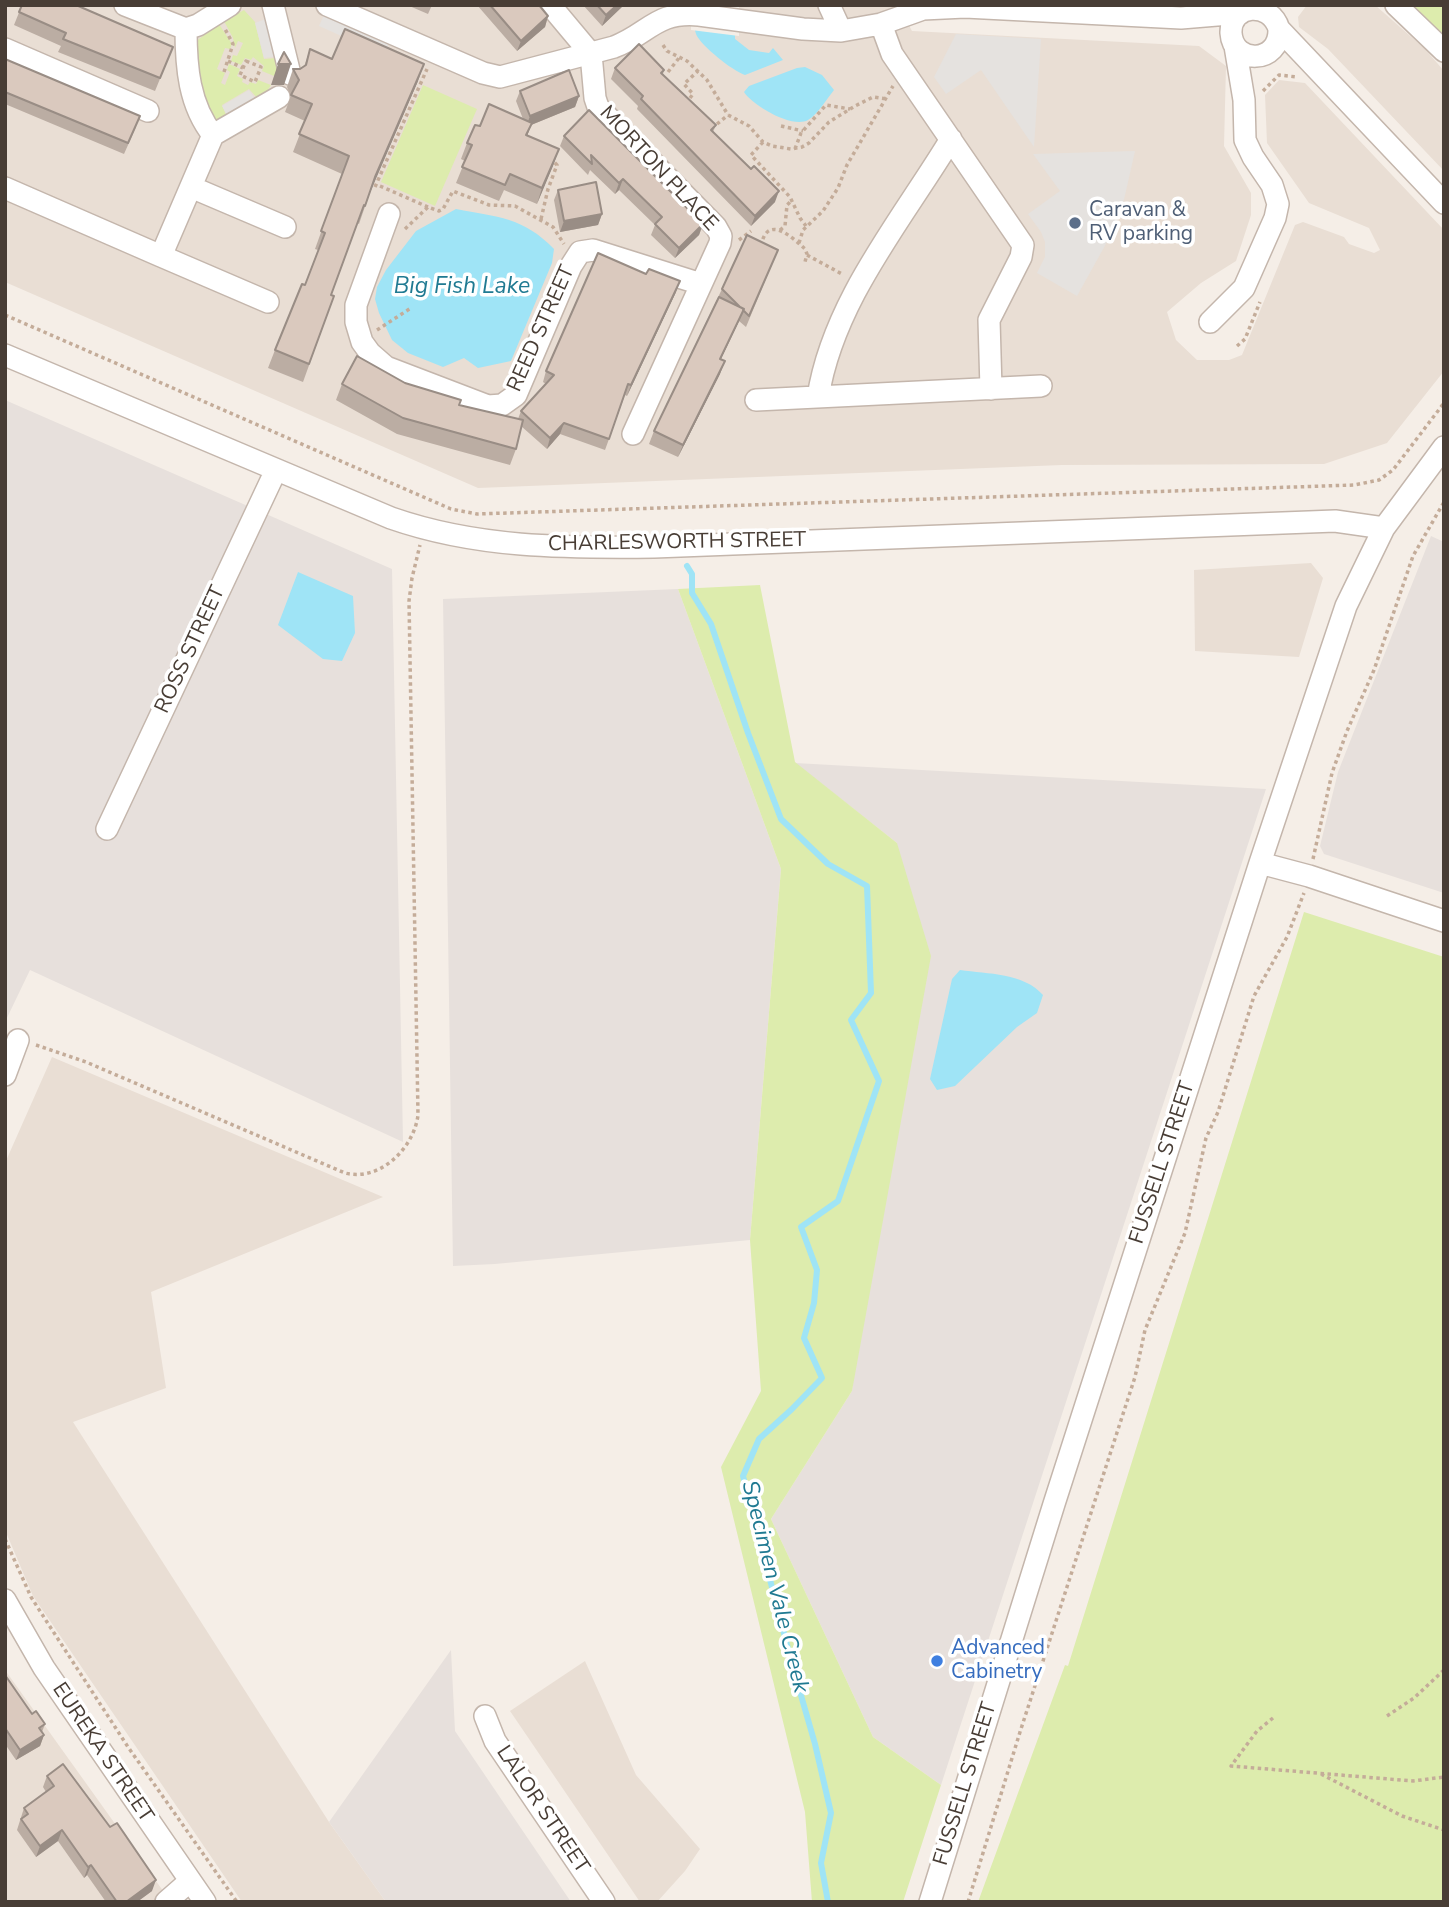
<!DOCTYPE html>
<style>
body{margin:0}
#map{position:relative;width:1449px;height:1907px;overflow:hidden;background:#f5eee7;font-family:"Nunito Sans",sans-serif}
canvas{display:block}
.frame{position:absolute;inset:0;border:7px solid #483d35;pointer-events:none}
</style>
<div id="map">
<canvas width="1449" height="1907"></canvas>
<div class="frame"></div>
</div>
<script>
const g = document.querySelector('canvas').getContext('2d');
g.lineJoin = 'round';
function paint(path, color) { g.fillStyle = color; g.fill(path, 'evenodd'); }
function trace(path, color, width, dash) { g.strokeStyle = color; g.lineWidth = width; g.lineCap = dash ? 'butt' : 'round'; g.setLineDash(dash || []); g.stroke(path); }
function label(font, color, halo, rows, align = 'center') {
  g.font = font + ' "Nunito Sans",sans-serif'; g.lineWidth = 7; g.setLineDash([]); g.textBaseline = 'middle'; g.strokeStyle = halo; g.fillStyle = color; for (const [text, x, y, turn = 0] of rows) {
    g.save(); g.translate(x, y); g.rotate((+turn || 0) * Math.PI / 180); g.textAlign = isNaN(turn) ? turn : align; if (halo) g.strokeText(text, 0, 0); g.fillText(text, 0, 0); g.restore();
  }
}
paint(new Path2D(`
 M5 5H898L912 31 1199 46 1226 66 1224 146 1251 193V215L1236 261 1201 283 1167 312 1176 340 1197 360H1229L1242 355 1295 225 1303 222 1344 237 1349 244 1374 253 1380 250 1369 228 1309 203 1267 143 1265 95 1279 80 1305 83 1444 230V371L1387 443 1324 464 1062 465 478 488 5 282Z
 M1307 5H1375L1425 49 1444 71V171L1328 49 1299 27 1298 17Z
 M1311 563 1323 578 1299 657 1195 651 1194 570Z
 M52 1057 383 1197 151 1292 166 1388 73 1422 329 1822 386 1902H242L33 1596 5 1530V1163Z
 M585 1661 636 1775 700 1849 685 1871 657 1902H640L510 1711Z
 M5 1670 171 1902H5Z`), '#e9ded4');
paint(new Path2D(`
 M5 400 392 569 403 1142 30 970 5 1022Z
 M1431 536 1444 542V893L1324 854 1320 846 1338 772Z
 M678 589 781 869 750 1240 495 1264 453 1266 443 599Z
 M795 763 1266 789 941 1785 873 1737 771 1519 852 1391 897 843Z
 M451 1650 455 1731 571 1902H386L329 1822Z`), '#e7e0dc');
paint(new Path2D(`
 M1409 5H1444V38Z
 M244 10 255 22 264 59 277 58 278 68 274 76 262 71 264 66 253 57 251 60 245 58 241 65 231 61 233 55 237 56 243 43 238 41 235 48 233 38 224 21Z
 M219 24 232 44 230 49 225 48 217 69 225 73 221 83 225 85 230 72 227 70 229 64 240 69 237 76 243 79 242 82 248 85 250 82 256 84 258 80 271 85 266 93 258 99 249 89 222 105 227 117 216 121 202 95 195 42Z
 M423 85 477 109 435 206 381 182Z
 M760 585 795 762 897 843 931 956 852 1391 771 1519 873 1737 941 1785 903 1902H812L805 1812 721 1467 761 1391 750 1240 781 869 678 589Z
 M1304 912 1444 957V1902H978L1065 1665 1068 1666Z`), '#ddecad');
paint(new Path2D(`
 M328 6 393 34 384 55 319 26Z
 M276 15 286 55 264 58 255 23Z
 M956 34 1041 39 1034 147 981 70 946 94 934 77Z
 M249 90 261 108 232 125 222 106Z
 M1135 151 1123 204 1112 233 1077 296 1037 273 1045 257V242L1041 232 1028 214 1060 191 1033 154Z`), '#e5e2df');
paint(new Path2D(`
 M694 5H735V39L749 50 769 53 773 48 783 60 745 75C733 71 701 46 696 34 693 26 695 14 694 5Z
 M805 67 822 75 834 90C826 100 818 114 808 120 792 129 752 105 744 92L749 86 797 68Z
 M456 209C498 217 523 217 554 249L552 263 511 361 478 368 464 358 443 367 408 353 392 340 379 313 375 299 377 287 386 270 416 231Z
 M298 572 353 596 355 633 342 661 323 659 278 625Z
 M960 970C988 974 1024 973 1043 995L1037 1013 1017 1027 955 1086 937 1090 930 1079 952 979Z`), '#9fe4f6');
paint(new Path2D(`
 M691 5H739V36L691 30Z`), '#f5eee7');
trace(new Path2D(`
 M687 566 692 574V593L711 624 748 733 781 819 828 864 867 886 871 993 851 1020 879 1081 838 1201 801 1227 817 1270 814 1303 804 1338 822 1378 792 1409 759 1439 743 1476 792 1664 815 1744 831 1813 821 1863 828 1902`), '#9fe4f6', 6);
const minor = new Path2D(`
 M125 5 186 29 198 25 230 5
 M273 5 290 74
 M327 5 483 73 500 77 614 47C649 34 655 11 699 15L803 29 841 31 881 24 923 9 965 7 1181 18 1241 13
 M550 5 591 54 595 98 598 107 716 227 721 236 720 243 633 434
 M829 5 841 31
 M1396 5 1444 51
 M881 24 892 54 1023 245 1021 257 989 320 991 389
 M186 29C186 67 189 105 213 135
 M1279 29C1280 64 1233 65 1231 33 1230 4 1270 0 1279 29L1444 203
 M5 49 148 111
 M191 187 285 227
 M5 188 161 256 213 135 279 97
 M389 214 356 305V322L362 342 370 353 386 367 488 406 502 405 516 395 571 266 580 252 593 250 701 284
 M161 256 268 302
 M1210 322 1244 288 1275 218 1278 204 1272 185 1253 157 1245 140 1244 100 1235 46
 M5 355 391 518C477 548 564 548 654 547L1335 521 1384 528
 M818 397C833 301 902 220 951 139
 M756 400 1041 386
 M107 829 276 470
 M1260 863 1309 876 1444 921
 M5 1075 18 1040
 M5 1600 44 1668 205 1902
 M485 1716 495 1741 604 1902
 M166 1902 190 1881
 M930 1902 1054 1504 1260 863 1346 606 1384 528 1444 447`);
trace(minor, '#c4b6ac', 24);
trace(new Path2D(`
 M663 45 667 51 687 61 707 80 728 115 749 126 763 142 772 146 791 149 802 147 809 143 829 122 855 106 873 97 887 99
 M228 61 243 68
 M246 61 261 67 255 82 240 75Z
 M224 72 233 44 225 29
 M668 72 679 58
 M1263 91 1279 75 1297 77
 M690 98 693 94 684 84 698 71
 M717 124 728 115
 M781 126 803 131
 M763 142 751 155 790 197 800 218 806 226
 M795 149 801 133 826 105 850 109
 M380 186 428 207
 M375 187 427 69
 M541 219 548 189 557 165 551 159
 M405 229 428 207 439 211 443 209 453 191 489 205 515 206 553 227 564 244
 M780 230 785 226 787 205 792 200
 M739 240 751 231
 M799 243 803 230 823 211 838 188 847 165 893 86
 M761 246C767 214 791 236 805 249L807 254 805 262
 M807 255 842 274
 M5 315 451 509 477 514 1354 485 1379 480 1393 470 1444 403
 M377 330 411 308
 M1237 346 1245 339 1260 302
 M1313 859 1332 773 1347 731 1374 670 1413 556 1444 502
 M36 1045 86 1062 345 1173C380 1182 414 1148 418 1115L409 601 412 578 420 545
 M5 1539 31 1597 47 1622 128 1747 237 1902
 M1387 1716 1414 1698 1444 1670
 M1273 1718 1257 1731 1231 1766 1413 1781 1444 1777
 M1321 1774 1402 1816 1444 1830
 M968 1902 1020 1732 1135 1377 1145 1330 1185 1233 1206 1138 1218 1112 1254 996 1287 937 1304 893`), '#c4ac99', 3.5, [3.5, 3.5]);
trace(minor, '#fff', 21);
paint(new Path2D(`
 M22 5 173 47 155 91 58 52 61 46 14 25Z
 M407 5H432L428 14Z
 M477 5H539L548 16 545 27 517 51Z
 M583 5H624L602 26Z
 M310 49 332 59 418 81 371 189 359 224 357 223 331 295 334 296 303 382 268 368 275 350 305 285 318 250 315 249 342 174 293 152 305 121 285 112 291 96 287 87 293 69H300L304 67Z
 M5 59 136 127 124 154 5 104Z
 M615 68 664 70 663 74 716 125 713 132 775 202 751 226 637 109 638 106 611 79Z
 M520 91 579 96 575 107 531 125 527 136 559 149 537 204 504 190 499 201 456 183 465 161 461 159 467 143 523 119 516 101Z
 M564 136 703 224 699 235 675 258 651 235 655 225 619 190 615 194 590 170 588 175 560 146Z
 M558 190 602 214 598 225 560 232 554 200Z
 M778 250 746 327 739 321 721 359 720 374 678 457 649 444 654 431 722 289Z
 M676 292 627 396 625 395 605 450 560 434 547 449 521 426 516 449 510 465 397 434 336 400 342 384 405 383 459 405 518 419 521 411 546 384 543 382 546 371Z
 M5 1675 32 1714 45 1724 42 1732 44 1735 40 1746 16 1760 5 1744Z
 M47 1776 152 1891 137 1902H106L87 1875 84 1878 58 1841 36 1857 17 1830 24 1808 46 1792 43 1787Z`), '#bbada3');
paint(new Path2D(`
 M617 5H624L602 26 606 15Z
 M548 16 545 27 517 51 521 41Z
 M278 64H291L284 85H271Z
 M424 64 418 81 369 195 375 177Z
 M579 96 575 107 531 125 526 139V127L530 116Z
 M559 149 553 166 537 204 542 188Z
 M623 179 619 190 615 194 619 183Z
 M779 191 775 202 751 226 755 216Z
 M602 214 598 225 560 232 564 221Z
 M703 224 699 235 675 258 679 248Z
 M680 281 676 292 627 396 631 385Z
 M744 309 739 321 715 371 720 359Z
 M725 361 720 374 678 457 683 445Z
 M564 423 560 434 547 449 550 438Z
 M44 1735 40 1746 16 1760 20 1750Z
 M62 1830 58 1841 36 1857 40 1846Z
 M91 1865 87 1875 84 1878 88 1867Z
 M156 1880 152 1891 137 1902H126Z`), '#998d85');
const building = new Path2D(`
 M22 5H76L173 47 160 78 63 39 66 33 19 12Z
 M490 5H539L548 16 521 41Z
 M597 5H617L606 15Z
 M345 29 424 64 375 177 365 206 364 205 331 295 334 296 309 364 275 350 302 284 305 285 325 233 321 231 349 156 299 134 312 104 291 95 299 80 293 69H300L306 65 310 49 332 59Z
 M639 44 664 70 661 73 716 125 711 130 751 169 754 166 779 191 755 216 641 99 643 96 615 68Z
 M284 52 291 64H278Z
 M5 59 140 116 128 143 5 92Z
 M569 70 579 96 530 116 520 91Z
 M489 104 532 123 526 135 559 149 542 188 510 174 505 185 462 167 472 145 467 143 475 125 480 126Z
 M589 110 703 224 679 248 655 224 662 217 623 179 619 183 591 155 592 164 564 136Z
 M596 182 602 214 564 221 558 190Z
 M747 235 778 250 749 316 743 310 744 309 740 307 722 289Z
 M598 253 646 274 649 269 680 281 631 385 628 384 609 439 564 423 550 438 521 411 554 375 546 371Z
 M719 297 744 309 720 359 725 361 683 445 654 431Z
 M357 356 405 383 461 400 459 405 523 420 516 449 403 418 342 384Z
 M5 1675 32 1714 36 1711 45 1724 39 1728 44 1735 20 1750 5 1728Z
 M63 1764 110 1827 117 1823 156 1880 126 1902H117L91 1865 88 1867 62 1830 40 1846 21 1819 28 1814 24 1808 54 1786 47 1776Z`);
paint(building, '#dac9be');
trace(building, '#998d85', 2);
for (const [x, y, r, color] of [
 [1075,223,7,"#5c6f8a"],
 [937,1661,7,"#3f7fe0"]
]) { const dot = new Path2D(); dot.arc(x, y, r, 0, 2 * Math.PI); g.fillStyle = color; g.fill(dot); trace(dot, '#fff', 2.5); }
label('21px', '#483d35', '#fff', [
 ["MORTON PLACE",658,169,47],
 ["REED STREET",542,329,-66],
 ["CHARLESWORTH STREET",677,543,-1],
 ["ROSS STREET",191,650,-65],
 ["FUSSELL STREET",1163,1163,-72],
 ["EUREKA STREET",102,1753,56],
 ["FUSSELL STREET",966,1784,-73],
 ["LALOR STREET",542,1810,56]
]);
label('21px', '#4e5e75', '#fff', [
 ["Caravan &",1089,211],
 ["RV parking",1089,235]
], 'left');
label('21px', '#366cbe', '#fff', [
 ["Advanced",951,1649],
 ["Cabinetry",951,1673]
], 'left');
label('italic 23px', '#207a92', '#fff', [
 ["Big Fish Lake",462,287],
 ["Specimen Vale Creek",774,1587,76]
]);
</script>
